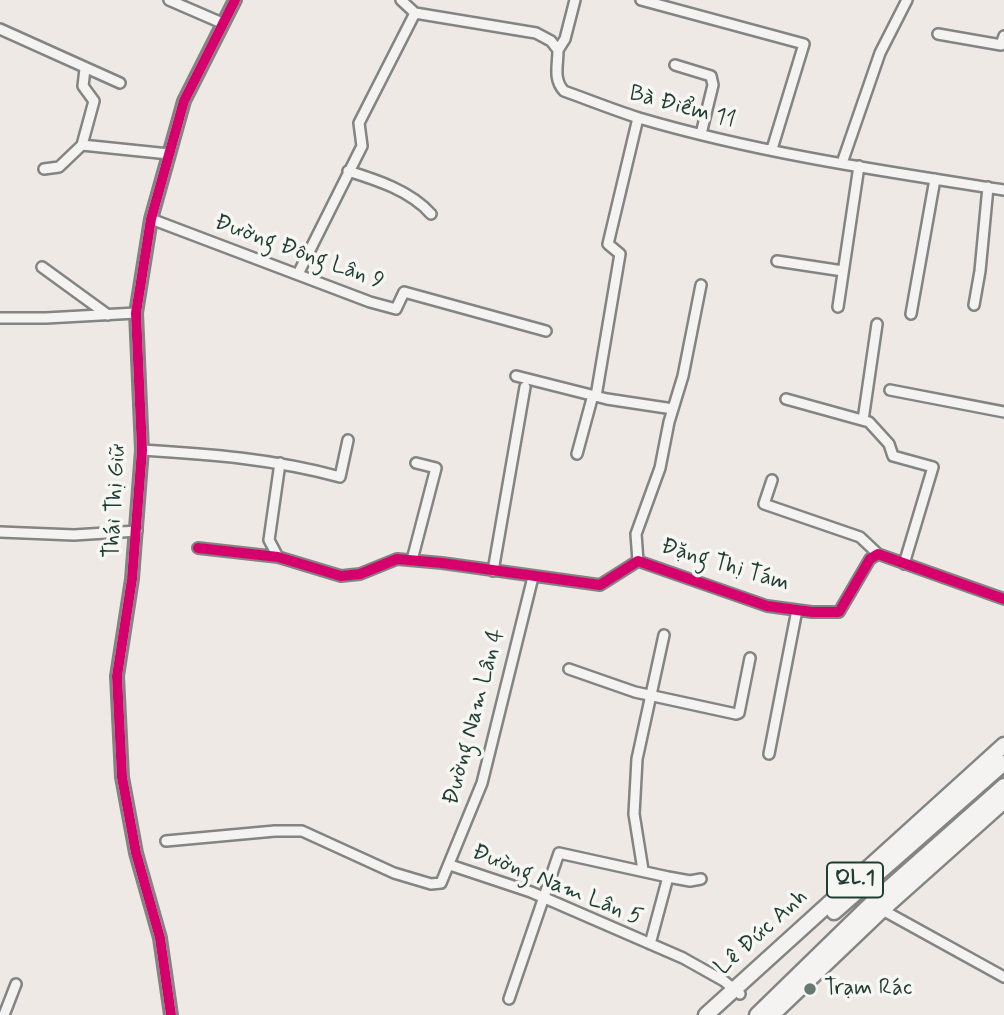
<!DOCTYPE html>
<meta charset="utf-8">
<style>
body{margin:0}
canvas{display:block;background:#efe9e6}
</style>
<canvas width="1004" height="1015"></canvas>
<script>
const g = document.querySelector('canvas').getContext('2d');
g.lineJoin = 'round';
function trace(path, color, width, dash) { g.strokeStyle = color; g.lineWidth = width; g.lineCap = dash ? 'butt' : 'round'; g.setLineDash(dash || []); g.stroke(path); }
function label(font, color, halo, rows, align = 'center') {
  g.font = font + ' Mynerve,sans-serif'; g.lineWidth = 7; g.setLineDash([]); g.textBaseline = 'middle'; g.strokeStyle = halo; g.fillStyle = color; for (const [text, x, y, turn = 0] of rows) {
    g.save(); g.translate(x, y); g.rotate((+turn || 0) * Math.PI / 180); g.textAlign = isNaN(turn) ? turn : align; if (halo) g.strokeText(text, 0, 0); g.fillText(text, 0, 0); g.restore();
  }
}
const minor = new Path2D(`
 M169 0 222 23
 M401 0 415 13 536 33 551 41 558 50C558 66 553 79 564 91 589 100 614 110 639 118 758 153 882 171 1004 190
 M641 0 804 44 772 149
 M0 29 120 83
 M938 34 1001 45 1004 36
 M558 50 565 39 575 0
 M675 65 711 76 713 85 701 134
 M85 69 83 86 94 101 82 145 169 154
 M842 163 880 53 907 0
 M44 169 59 167 82 145
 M348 171C377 180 411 191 431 214
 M151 219 370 302 396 309 404 292 546 331
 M777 261 843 271
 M42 267 108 315
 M298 274 362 146 359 123 415 13
 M974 305 980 271 988 187
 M838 307 859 166
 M911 314 935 179
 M0 318H46L136 313
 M516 376 607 399 673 409
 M890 390 1004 412
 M596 396 620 254 608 244 638 118
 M786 399 869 422 889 444 893 456 933 467 904 564
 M863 420 877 324
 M142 450C209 454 275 459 340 477L348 440
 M577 454 593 395
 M772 480 764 504 860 537 878 554
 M0 532 74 535 137 531
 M198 548 278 557 341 576 360 574 397 559 442 563 600 585 638 561 767 606 812 612H839L870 559 878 554 1004 599
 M278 557 269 540 280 463
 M412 560 436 468 416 463
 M638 561 636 534 660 468 669 422 683 376 701 285
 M493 571 525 387
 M569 669 635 692 736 714 739 713 750 658
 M769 754 797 610
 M166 841 275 831H302L394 873 431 884 441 883 482 783 533 577
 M450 865 531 892 683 958 724 981 740 994
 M643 870 634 814 637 759 664 635
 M879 908 1004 977
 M650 944 668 877
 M509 999 559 853 668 877 690 881 701 879
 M4 1015 16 984`);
const tertiary = new Path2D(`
 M171 1015 160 938 136 853 122 777 117 676 132 579 142 450 136 313 151 219 184 101 235 0`);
const trunk = new Path2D(`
 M834 912 1004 763
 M706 1015 1004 745
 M757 1015 872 903 1004 786
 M772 1015 882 910 1004 801`);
trace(minor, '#828582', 14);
trace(tertiary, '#828582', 16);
trace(trunk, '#828582', 19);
trace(minor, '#f4f3f1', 9);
trace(tertiary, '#f4f3f1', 10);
trace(trunk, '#f4f3f1', 14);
trace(new Path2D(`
 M198 548 278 557 341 576 360 574 397 559 442 563 600 585 638 561 767 606 812 612H839L870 559 878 554 1004 599
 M171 1015 160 938 136 853 122 777 117 676 132 579 142 450 136 313 151 219 184 101 235 0`), '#d6006c', 10);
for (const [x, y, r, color] of [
 [810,989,7,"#687972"]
]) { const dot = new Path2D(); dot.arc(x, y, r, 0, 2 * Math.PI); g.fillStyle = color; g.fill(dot); trace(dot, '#f6f6f2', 2.5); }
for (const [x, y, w] of [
 [855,880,56]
]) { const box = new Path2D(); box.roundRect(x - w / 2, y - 17.5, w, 35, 5); g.fillStyle = '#f6f6f2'; g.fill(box); trace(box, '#1f3d34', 2); }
label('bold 21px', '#1f3d34', null, [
 ["QL.1",855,880]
]);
label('23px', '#1f3d34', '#f6f6f2', [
 ["Bà Điểm 11",682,108,15],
 ["Đường Đông Lân 9",299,253,20],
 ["Thái Thị Giữ",116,501,-87],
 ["Đặng Thị Tám",725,566,17],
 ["Đường Nam Lân 4",475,717,-75],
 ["Đường Nam Lân 5",557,886,22],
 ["Lê Đức Anh",762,933,-42]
]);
label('23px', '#1f3d34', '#f6f6f2', [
 ["Trạm Rác",824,989]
], 'left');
</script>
